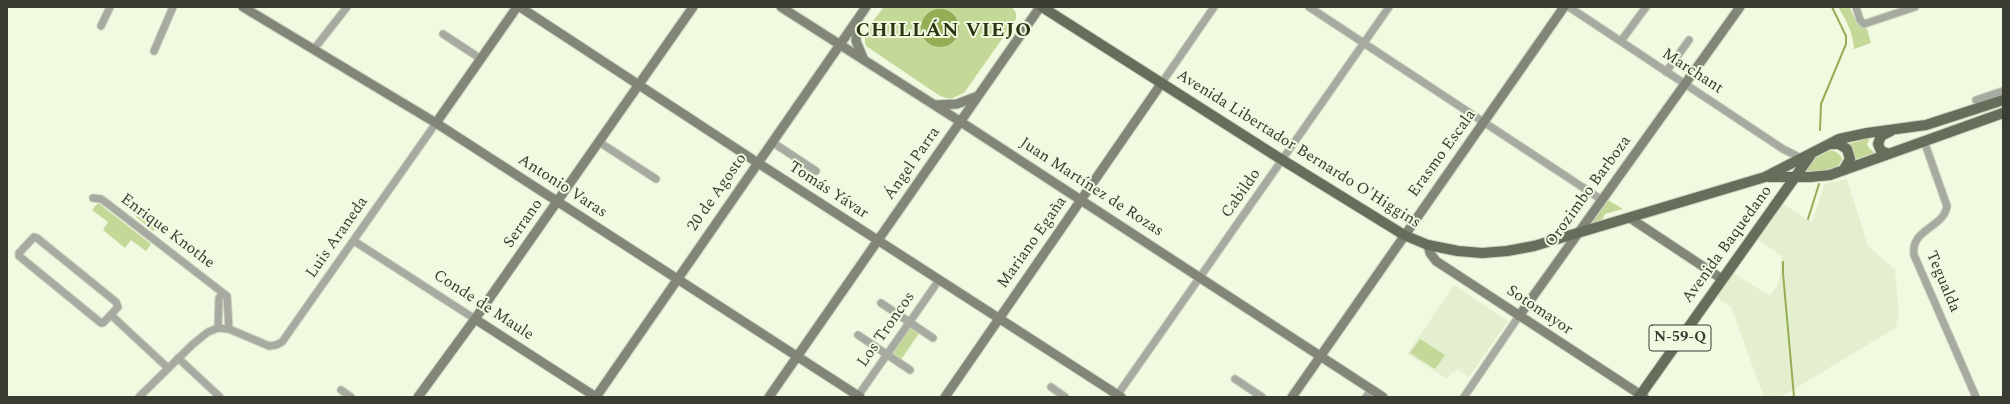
<!DOCTYPE html>
<meta charset="utf-8">
<style>
body{margin:0}
#map{position:relative;width:2010px;height:404px;overflow:hidden;background:#f1f9e1;font-family:Spectral,serif}
canvas{display:block}
.frame{position:absolute;inset:0;border:8px solid #393c33;pointer-events:none}
</style>
<div id="map">
<canvas width="2010" height="404"></canvas>
<div class="frame"></div>
</div>
<script>
const g = document.querySelector('canvas').getContext('2d');
g.lineJoin = 'round';
function paint(path, color) { g.fillStyle = color; g.fill(path, 'evenodd'); }
function trace(path, color, width, dash) { g.strokeStyle = color; g.lineWidth = width; g.lineCap = dash ? 'butt' : 'round'; g.setLineDash(dash || []); g.stroke(path); }
function label(font, color, halo, rows, align = 'center') {
  g.font = font + ' Spectral,serif'; g.lineWidth = 4; g.setLineDash([]); g.textBaseline = 'middle'; g.strokeStyle = halo; g.fillStyle = color; for (const [text, x, y, turn = 0] of rows) {
    g.save(); g.translate(x, y); g.rotate((+turn || 0) * Math.PI / 180); g.textAlign = isNaN(turn) ? turn : align; if (halo) g.strokeText(text, 0, 0); g.fillText(text, 0, 0); g.restore();
  }
}
paint(new Path2D(`
 M1847 179 1868 246 1895 269 1899 314 1895 328 1781 397H1764L1731 307 1716 297 1732 272 1770 296 1779 283 1782 256 1757 239 1783 204 1812 222 1825 184Z
 M1454 285 1508 321 1469 377 1457 369 1454 373 1452 372 1447 379 1407 354Z`), '#e4efcf');
paint(new Path2D(`
 M884 7H1012L1016 13V19L964 93 950 99 940 96 866 46C861 32 876 18 884 7Z
 M1838 7H1850C1853 16 1857 26 1867 29L1871 43 1854 49C1853 33 1847 21 1838 7Z
 M1870 138 1867 144 1869 148 1875 153 1853 160C1855 152 1852 149 1845 145Z
 M1831 150 1838 153 1842 158C1839 173 1815 173 1803 175L1815 158Z
 M1606 199 1623 209 1605 214 1602 220 1590 224Z
 M98 203 151 244 146 251 131 240 125 248 103 230 108 222 92 210Z
 M143 208 161 222 153 231 136 217Z
 M911 327 920 332 900 361 891 355Z
 M1420 339 1445 355 1435 369 1410 353Z`), '#c4d897');
paint(new Path2D(`
 M921 28a19 19 0 1 1 38 0a19 19 0 1 1-38 0Z`), '#95ae56');
trace(new Path2D(`
 M1820 130 1821 104 1846 44V36L1832 7
 M1808 219 1819 184
 M1783 262V273L1794 397`), '#95ae56', 2);
const street = new Path2D(`
 M1309 7 1602 200
 M1569 7 1783 149 1801 158
 M1856 7 1860 20 1864 24 1915 7
 M101 26 110 7
 M443 34 481 59
 M1621 41 1646 7
 M314 49 347 7
 M154 51 173 7
 M1666 72 1689 40
 M1161 84 1214 7
 M1976 100 2003 91
 M1924 141 1947 206C1944 228 1910 229 1914 255L1976 397
 M599 142 656 179
 M772 142 816 171
 M93 198 101 199 108 204 227 296 229 329
 M34 237 37 238 116 302 118 307 103 323H101L19 256V253Z
 M354 241 475 319
 M881 303 933 338
 M111 315 168 368
 M218 328 219 298 223 293
 M858 335 910 370
 M178 358 220 397
 M1235 379 1262 397
 M1051 387 1065 397
 M341 390 351 397
 M858 396 939 280
 M139 397 193 344 208 332 218 328 229 329 269 346 276 345 282 342 436 123
 M1116 397 1389 7
 M1366 397 1372 389
 M1464 397 1519 316`);
const secondary = new Path2D(`
 M243 7 436 123 860 397
 M520 7 758 163 1121 397
 M781 7 961 122 1383 397
 M857 22 856 41 864 60
 M935 105 957 104 978 96
 M436 123 517 7
 M1630 218 1722 279
 M1428 245 1430 253 1436 261 1644 397
 M1519 316 1740 7
 M475 319 596 397
 M418 397 475 319 693 7
 M596 397 866 7
 M769 397 1040 7
 M945 397 1161 84
 M1292 397 1564 7`);
const primary = new Path2D(`
 M1042 7 1276 156 1404 235 1428 245 1458 251 1482 253 1507 251 1534 246 1765 177 1839 139 1867 133 1926 125 2003 100
 M1830 144H1839L1847 149 1850 159 1844 169
 M1889 154 1881 151 1878 144 1881 136 1891 131
 M1769 177H1810L1830 175 2003 113
 M1639 397 1810 156`);
trace(street, '#ccd3be', 9);
trace(secondary, '#ccd3be', 11);
trace(primary, '#ccd3be', 12);
trace(street, '#a7aaa0', 7);
trace(secondary, '#818678', 9);
trace(primary, '#676d5b', 10);
for (const [x, y, w] of [
 [1680,338,62]
]) { const box = new Path2D(); box.roundRect(x - w / 2, y - 13, w, 26, 3); g.fillStyle = '#f1f9e1'; g.fill(box); trace(box, '#393c33', 1); }
label('bold 15px', '#393c33', null, [
 ["N-59-Q",1680,338]
]);
label('16px', '#393c33', '#f1f9e1', [
 ["Marchant",1692,72,33],
 ["Avenida Libertador Bernardo O'Higgins",1298,150,32],
 ["Erasmo Escala",1443,154,-54],
 ["Ángel Parra",913,164,-55],
 ["Antonio Varas",562,187,33],
 ["Juan Martínez de Rozas",1091,188,33],
 ["Tomás Yávar",828,191,33],
 ["Orozimbo Barboza",1589,192,-54],
 ["20 de Agosto",718,193,-55],
 ["Cabildo",1242,194,-55],
 ["Serrano",524,224,-55],
 ["Enrique Knothe",167,232,37],
 ["Luis Araneda",338,238,-55],
 ["Mariano Egaña",1033,243,-55],
 ["Avenida Baquedano",1728,245,-54],
 ["Tegualda",1942,282,67],
 ["Conde de Maule",483,306,33],
 ["Sotomayor",1539,311,34],
 ["Los Troncos",887,330,-55]
]);
g.letterSpacing = '1px';
label('bold 20px', '#2b350f', '#f1f9e1', [
 ["CHILLÁN VIEJO",944,32]
]);
g.letterSpacing = '0px';
</script>
